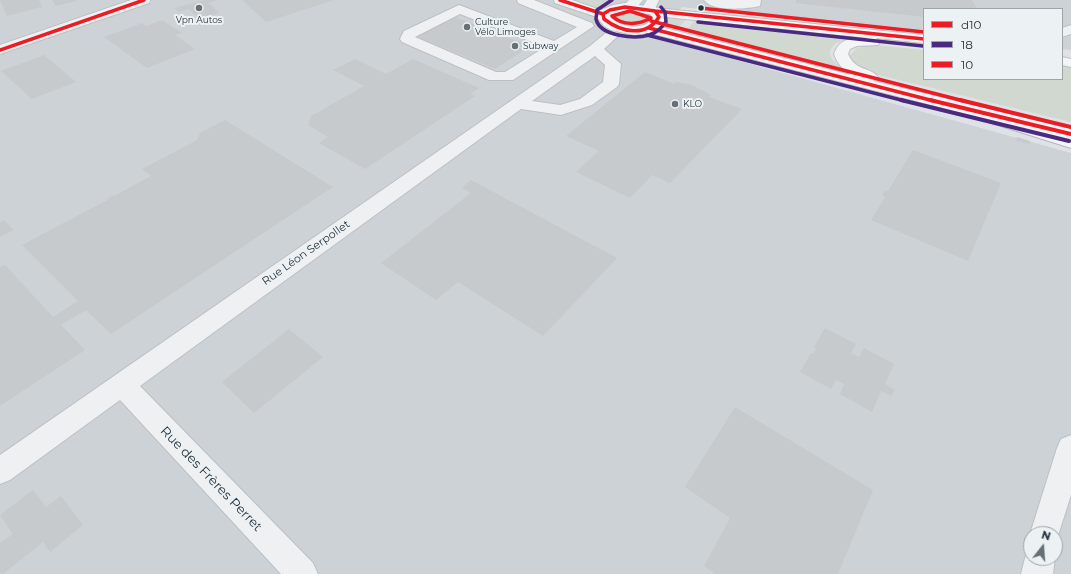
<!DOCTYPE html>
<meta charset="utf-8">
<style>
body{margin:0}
#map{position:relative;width:1071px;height:574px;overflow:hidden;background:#dfe2e4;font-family:Montserrat,sans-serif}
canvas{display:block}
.legend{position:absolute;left:923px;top:8px;width:140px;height:72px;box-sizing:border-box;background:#ecf1f4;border:1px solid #9da5aa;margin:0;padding:5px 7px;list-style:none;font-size:12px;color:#27333c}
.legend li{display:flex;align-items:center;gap:8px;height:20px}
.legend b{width:20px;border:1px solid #9da5aa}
.north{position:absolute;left:1023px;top:526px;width:40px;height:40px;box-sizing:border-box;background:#ecf1f4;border:1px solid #9da5aa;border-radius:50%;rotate:17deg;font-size:11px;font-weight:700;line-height:16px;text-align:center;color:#27333c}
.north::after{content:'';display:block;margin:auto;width:14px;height:18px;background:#677077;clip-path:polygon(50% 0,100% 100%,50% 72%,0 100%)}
</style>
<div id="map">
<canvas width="1071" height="574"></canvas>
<ul class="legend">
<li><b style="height:5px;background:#ed1c24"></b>d10</li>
<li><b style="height:5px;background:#4a2a80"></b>18</li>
<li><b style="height:5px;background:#ed1c24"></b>10</li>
</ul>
<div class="north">N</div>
</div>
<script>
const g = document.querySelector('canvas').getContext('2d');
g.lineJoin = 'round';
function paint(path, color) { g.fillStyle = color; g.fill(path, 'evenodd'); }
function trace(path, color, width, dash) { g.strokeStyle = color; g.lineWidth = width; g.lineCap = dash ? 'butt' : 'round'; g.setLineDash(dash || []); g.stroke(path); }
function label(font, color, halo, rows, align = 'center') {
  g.font = font + ' Montserrat,sans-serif'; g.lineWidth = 4; g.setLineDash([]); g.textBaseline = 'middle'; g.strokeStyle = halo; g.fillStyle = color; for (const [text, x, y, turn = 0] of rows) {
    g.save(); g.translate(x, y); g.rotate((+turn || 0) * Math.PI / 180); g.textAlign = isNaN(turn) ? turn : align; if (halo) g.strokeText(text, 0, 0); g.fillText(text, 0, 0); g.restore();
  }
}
paint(new Path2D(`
 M0 0H1071V50L1062 49V9H924V34L682 7 657 38 1071 153V574H0ZM1031 534H1055V558H1031Z`), '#cdd2d7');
paint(new Path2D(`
 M569 0H596L607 4 599 8Z
 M625 10 644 13 648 18 647 20C639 27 623 26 616 17V15Z
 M667 17 688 18 675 31 661 28 666 24Z
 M696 19 924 45 846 39C842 41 837 42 834 45 818 60 855 75 864 78L1071 129V130L856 79 684 33Z
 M873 45 924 50V79H1062V66L1071 67V122L866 72 851 61 849 56 857 48Z`), '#d1d8cf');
paint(new Path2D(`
 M0 0H39L42 7 7 16Z
 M52 0H76V1L56 6Z
 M204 0H217L209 3 219 13 199 19 189 9 178 12 175 8Z
 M242 0H334L266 22Z
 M796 0H972L977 9H924V17L796 3Z
 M452 16 530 46 495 69 415 36Z
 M162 20 182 33 175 35 195 49 147 68 104 37 142 23 146 26Z
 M44 55 76 82 32 99 1 71Z
 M355 59 386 74 413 59 479 88 470 94 475 96 365 169 319 143 328 137 308 125 311 116 364 86 333 70Z
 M645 72 674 84 676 82 692 85 711 95 709 97 742 109 670 183 652 175 630 198 576 172 599 151 566 136Z
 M225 120 333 187 111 334 86 310 61 325 85 350 0 406V267L5 265 53 317 78 301 22 245 109 199 108 198 113 195 114 196 151 176 142 169 197 140 200 133Z
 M1017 137 1030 141V144L1016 141Z
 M913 150 1001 183 968 261 871 220 885 197 882 195 886 190 888 191Z
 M471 180 617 258 543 336 458 282 436 300 381 263 471 193 462 188Z
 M4 220 14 230 0 237V222Z
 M825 328 856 344 851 353 859 357 864 348 894 364 885 384 895 390 891 396 881 391 872 412 840 394 844 384 836 380 831 389 800 372 811 353 813 354 816 349 814 347Z
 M289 329 323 357 254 413 222 382Z
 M735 407 873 490 838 574H715L704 566 730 518 685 487Z
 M33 490 46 507 61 496 83 525 50 552 43 542 3 574H0V543L13 534 0 515Z`), '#c7cacc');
const minor = new Path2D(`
 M131 0H150L149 3 0 54V45Z
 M517 0H534L592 23 594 26 513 80H489L402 42 400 39 404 31 459 5 554 41 577 27 518 3ZM460 14 545 47 505 72H496L415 37Z
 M629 0H643L637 7 632 8 625 4Z
 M647 0H659L654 11H644L642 8Z
 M704 0H761L760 6C747 9 712 12 704 0Z
 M1071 25V34L1062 37V28Z
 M612 31 617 32 619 35 604 49 621 64 619 84 617 87 592 105 561 115 521 109 140 386 313 563 318 574H281L120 400 10 480 0 484V455L590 46 607 32ZM595 56 605 65 603 82 580 99 560 105 532 101Z
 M1071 435V495L1055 545V534H1031V536L1030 534 1057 448 1061 439Z
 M1031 546V558L1055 557 1053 574H1021L1025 558Z`);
const major = new Path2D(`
 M554 0H572L601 10 613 5 625 3 665 9 924 35V43L876 38 880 42 878 45 857 46 850 49 848 54C856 72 871 67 878 77L873 81 1071 129V139L947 109 650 33 634 35 611 30 604 26 597 17 555 3ZM625 11 650 14 652 17 647 24C635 29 620 26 611 18L610 15ZM666 17 869 38C853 38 840 37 834 54 837 63 843 70 851 75L661 27Z
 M1062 57 1071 59V67L1062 65Z`);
const highway = new Path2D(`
 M953 101 1071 137V148L947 109 945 106 947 103Z`);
trace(minor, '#bdc0c2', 2);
trace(major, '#bcbfc1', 2);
trace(highway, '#b1b5b9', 2);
paint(minor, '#eef0f1');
paint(major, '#f3f4f5');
paint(highway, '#f3f4f5');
trace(new Path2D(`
 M560 0 603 14
 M625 7 655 11 659 17C646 38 621 32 604 19L603 14 610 10Z
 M655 11 924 39
 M649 28 934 101
 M0 50 144 0`), '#ed1c24', 3.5);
trace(new Path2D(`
 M930 100 1071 134`), '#ed1c24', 4);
trace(new Path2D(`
 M612 0 597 10C597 13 596 17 596 19 600 37 636 39 649 35 657 33 661 28 666 22L665 12 661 7
 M698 22 923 46
 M647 35 905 101`), '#4a2a80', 3.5);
trace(new Path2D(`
 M901 100 1069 141`), '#4a2a80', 4);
trace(new Path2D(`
 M700 8 924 32
 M630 11 651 18C638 25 623 26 612 16Z
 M651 21 964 101`), '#ed1c24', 3.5);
trace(new Path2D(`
 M960 100 1071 127`), '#ed1c24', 4);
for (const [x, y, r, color] of [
 [199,8,4,"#677077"],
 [701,8,3.5,"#27333c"],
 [467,27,4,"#677077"],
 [515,46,4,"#677077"],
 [675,104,4,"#677077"]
]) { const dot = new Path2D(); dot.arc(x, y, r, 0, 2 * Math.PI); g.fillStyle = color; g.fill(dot); trace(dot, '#ecf1f4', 1.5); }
label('9px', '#27333c', '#ecf1f4', [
 ["Vpn Autos",199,20,"center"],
 ["Culture",475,22],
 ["Vélo Limoges",475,32],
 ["Subway",523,46],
 ["KLO",683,104]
], 'left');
label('11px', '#27333c', '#ecf1f4', [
 ["Rue Léon Serpollet",306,253,-35]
]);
label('13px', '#27333c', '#ecf1f4', [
 ["Rue des Frères Perret",211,479,46]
]);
</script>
